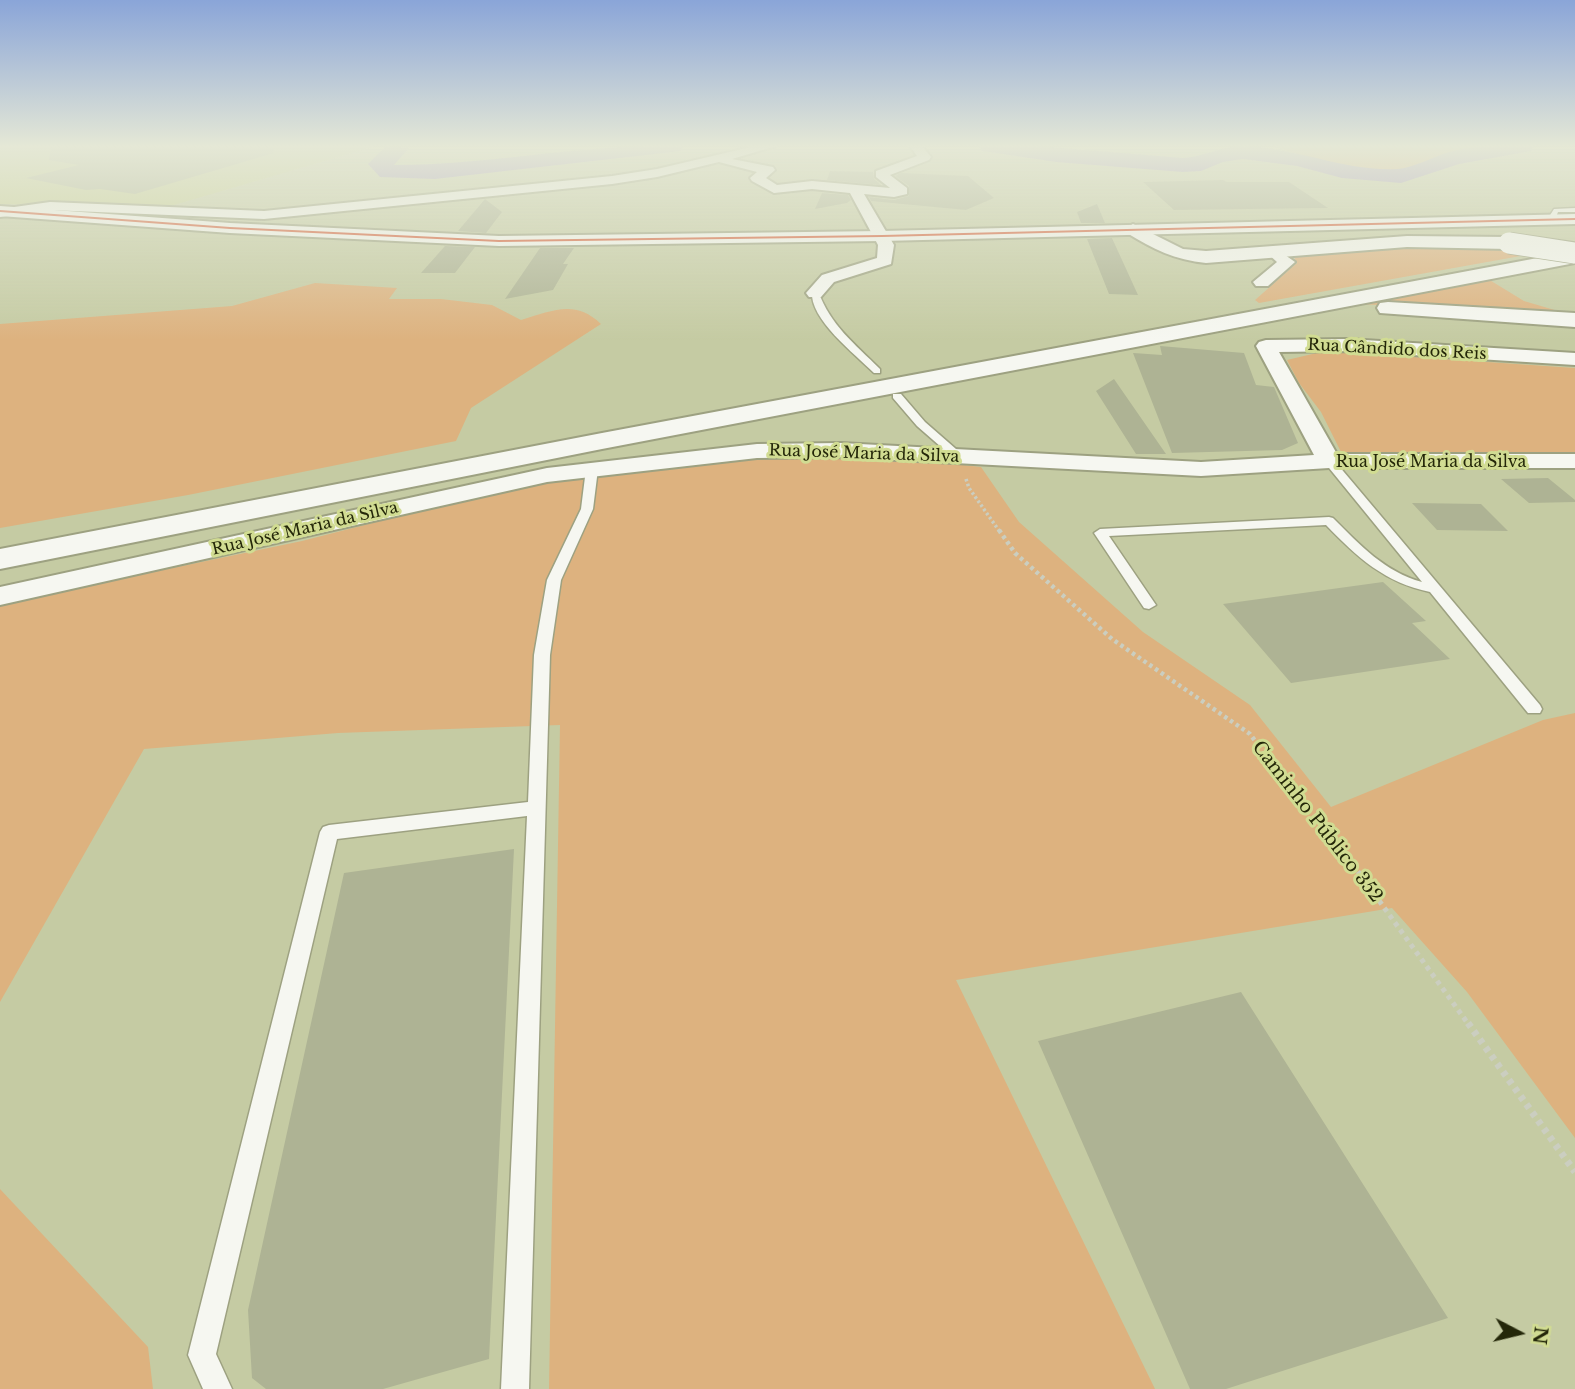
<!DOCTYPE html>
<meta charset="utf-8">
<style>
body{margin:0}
#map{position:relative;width:1575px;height:1389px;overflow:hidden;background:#c5cba3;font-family:"Libre Baskerville",serif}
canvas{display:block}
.north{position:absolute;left:1484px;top:1298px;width:70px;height:70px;-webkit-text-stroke:5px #d1dc92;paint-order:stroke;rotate:97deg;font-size:19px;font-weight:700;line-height:28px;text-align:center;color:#242709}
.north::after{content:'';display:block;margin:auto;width:24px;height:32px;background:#242709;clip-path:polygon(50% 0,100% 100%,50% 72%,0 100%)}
</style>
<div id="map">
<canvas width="1575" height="1389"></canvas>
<div class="north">N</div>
</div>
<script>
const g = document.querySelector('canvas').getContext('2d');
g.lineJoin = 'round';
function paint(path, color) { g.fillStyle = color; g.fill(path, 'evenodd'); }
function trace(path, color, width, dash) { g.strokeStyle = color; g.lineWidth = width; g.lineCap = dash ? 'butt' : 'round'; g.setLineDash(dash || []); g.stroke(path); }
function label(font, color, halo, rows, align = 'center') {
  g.font = font + ' "Libre Baskerville",serif'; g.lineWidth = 6; g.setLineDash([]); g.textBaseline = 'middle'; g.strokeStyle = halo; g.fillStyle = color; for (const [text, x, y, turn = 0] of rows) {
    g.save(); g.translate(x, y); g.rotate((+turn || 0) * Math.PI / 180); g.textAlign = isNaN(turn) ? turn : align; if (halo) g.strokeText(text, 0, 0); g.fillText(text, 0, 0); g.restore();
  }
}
paint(new Path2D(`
 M0 146H376L167 207 0 204Z`), '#c6cf90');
paint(new Path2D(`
 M1272 146H1509L1444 158 1398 175 1341 169Z
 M1423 243H1468L1543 252 1259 303 1255 300 1297 263 1294 257 1297 255Z
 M1488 279 1524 301 1575 316 1360 304Z
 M315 283 397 288 389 299H441L492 305 521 320C552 311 575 299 601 324L471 408 456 441 188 495 0 528V324L232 306Z
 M1325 351 1575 368V452L1356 455 1341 452 1321 412 1299 383 1287 360Z
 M817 457 918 460 981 467 1019 522 1143 632 1250 705 1331 807 1543 720 1575 713V1138L1467 992 1392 908 956 980 1155 1389H549L560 725 338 733 144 749 0 1002V604L302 541 486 494 574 477 744 460Z
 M0 1189 148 1347 153 1389H0Z`), '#ddb27f');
paint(new Path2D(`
 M386 146 409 148 394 165C491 165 586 143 683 146L680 151 672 152 435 179 380 177 368 164Z
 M979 146H1038L1183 158C1204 157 1223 145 1245 146 1297 148 1347 172 1398 169 1415 167 1433 157 1449 152 1477 145 1505 145 1534 146L1531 151 1459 164 1401 183 1342 178 1297 166 1243 159 1223 162 1201 171 1183 172 1056 162 990 152 982 151Z`), '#9e8fc0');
paint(new Path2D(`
 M51 146H273L274 153 135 194 100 189 86 190 26 178 79 165 49 160Z
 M830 171 873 172 874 179 881 185 827 180Z
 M901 173 968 176 994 198 966 210 871 201 869 197 894 200 909 196V186L895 176Z
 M1223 180 1227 182H1289L1328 208 1174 210 1143 182Z
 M822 193 848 195 851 200 847 203 815 209Z
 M485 199 502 212 486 233 458 231Z
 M1097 204 1105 223H1081L1077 212Z
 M1112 238 1138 295 1109 294 1087 239Z
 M445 246 475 247 455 273H421Z
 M540 248H574L563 264H568L553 290 505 299Z
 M1160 346 1244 353 1256 385 1274 387 1298 443 1282 450 1172 453 1133 353 1162 355Z
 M1114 379 1166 454H1136L1096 391Z
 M1548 478 1575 500V502L1529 503 1501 479Z
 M1412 503 1481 504 1508 531 1437 530Z
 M1383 582 1426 621 1412 623 1450 659 1291 683 1223 604Z
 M514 849 489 1359 383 1389H266L252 1378 248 1310 344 873Z
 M1241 992 1448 1318 1226 1389H1190L1038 1041Z`), '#aeb394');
const service = new Path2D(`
 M1575 208V212H1558L1554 222 1547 220 1554 209Z
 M812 291H818C831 326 854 343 880 369V373H874C855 354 809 319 812 291Z
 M893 394H901L925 422 964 456V460H956L917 426 893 398Z
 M1329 458 1333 459 1540 705 1542 709 1540 713H1528L1430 592C1385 583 1357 557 1326 525L1109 536 1156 605 1149 609 1144 608 1094 533 1100 529 1329 517 1333 518C1360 545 1385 572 1422 582L1325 463 1323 461Z
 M592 466 598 469 593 509 561 580 550 655 529 1389H501L527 816 337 839 216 1354 232 1389H203L188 1355 320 832 323 827 329 825 528 802 534 655 547 580 581 509 586 469Z`);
const minor = new Path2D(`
 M755 146H776L732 159 773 167 775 170 766 178 777 185 812 181 890 188 876 177V171L917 156 910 146H922L931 157 929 160 890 175 907 188V194L894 197 864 194 894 245 891 264 834 282 821 297H809L806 293 822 275 877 258 878 245 850 193 812 189 774 193 752 181 750 178 757 172 719 162 657 177 612 184 264 219 50 210 0 217V209L50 202 264 211 612 176 657 169Z
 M1275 248 1295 262 1268 286H1256L1253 282 1277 262 1267 253Z
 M1348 339 1575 353V365L1348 351 1279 352 1337 454H1575V468H1329L1201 476 841 457 757 458 547 482 0 605V587L547 468 757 444 841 443 1201 462 1314 455 1256 346 1259 342 1266 340Z`);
const tertiary = new Path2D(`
 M1133 224 1183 249 1206 251 1407 236 1509 237 1518 243 1509 249 1407 247 1206 263C1175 260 1153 249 1127 233L1124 229Z`);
const primary = new Path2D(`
 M0 206 230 223 499 236 882 231 1575 214V224L882 241 499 246 230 233 0 216Z`);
const trunk = new Path2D(`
 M1575 251V263L602 449 0 569V549L602 433Z
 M1388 302 1575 313V327L1380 313 1377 308 1380 303Z`);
trace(service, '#9da181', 3);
trace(minor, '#9da181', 4);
trace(tertiary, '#9da181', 4);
trace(primary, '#9da181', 4);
trace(trunk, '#9da181', 4);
trace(new Path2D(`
 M966 479 969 488 1000 532`), '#cbcec0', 3.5, [2.5, 2.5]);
trace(new Path2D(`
 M999 530 1015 553 1112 639 1250 734 1259 746`), '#cbcec0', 4.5, [3.5, 3.5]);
trace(new Path2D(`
 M1258 744 1354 866 1469 1025`), '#cbcec0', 5, [4.5, 4.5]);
trace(new Path2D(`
 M1468 1023 1575 1172`), '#cbcec0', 7, [5, 5]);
paint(service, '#f6f7f1');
paint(minor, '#f6f7f1');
paint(tertiary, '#f6f7f1');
paint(primary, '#f6f7f1');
paint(trunk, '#f6f7f1');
const tertiaryBridge = new Path2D(`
 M1509 243 1575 253`);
trace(tertiaryBridge, '#9da181', 23, []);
trace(tertiaryBridge, '#f6f7f1', 21);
paint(new Path2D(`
 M0 210 230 227 499 240 882 235 1575 218V220L882 237 499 242 230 229 0 212Z`), '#d65833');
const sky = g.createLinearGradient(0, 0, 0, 340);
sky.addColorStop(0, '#8aa5d8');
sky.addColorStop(0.43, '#e5e8d6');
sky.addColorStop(1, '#e5e8d600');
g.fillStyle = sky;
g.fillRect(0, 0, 1575, 340);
label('16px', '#242709', '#d1dc92', [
 ["Rua Cândido dos Reis",1397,350,3],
 ["Rua José Maria da Silva",864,454,2],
 ["Rua José Maria da Silva",1431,462],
 ["Rua José Maria da Silva",305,529,-13]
]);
label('18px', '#242709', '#d1dc92', [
 ["Caminho Público 352",1317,822,52]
]);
</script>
